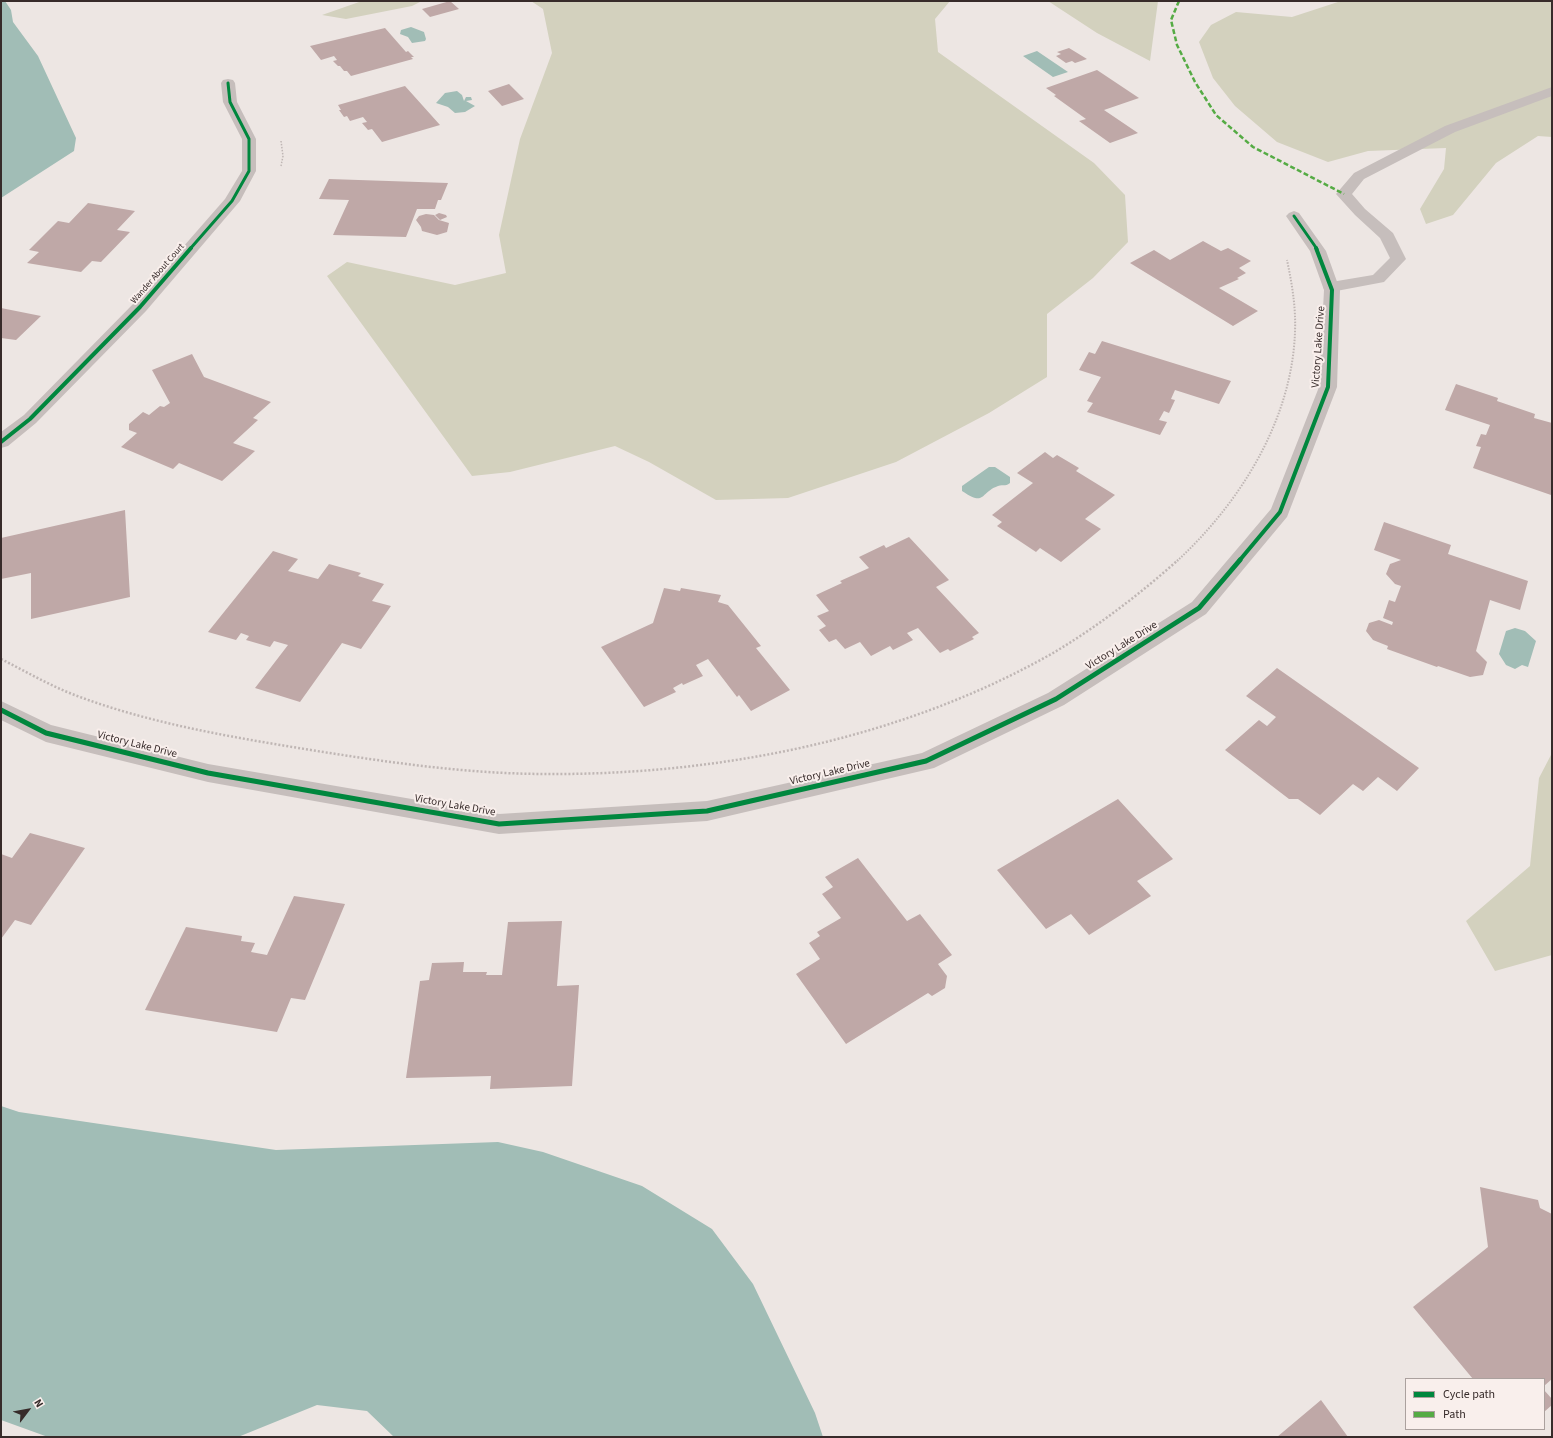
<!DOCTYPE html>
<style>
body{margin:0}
#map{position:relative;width:1553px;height:1438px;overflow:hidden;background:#ede6e3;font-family:"Source Sans 3",sans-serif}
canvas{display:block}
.frame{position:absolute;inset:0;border:2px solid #372b2a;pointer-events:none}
.legend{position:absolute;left:1405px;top:1378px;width:140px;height:52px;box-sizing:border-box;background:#f9efec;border:1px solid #aba19e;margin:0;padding:5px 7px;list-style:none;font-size:12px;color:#372b2a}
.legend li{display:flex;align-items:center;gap:8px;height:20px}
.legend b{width:20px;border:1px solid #aba19e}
.north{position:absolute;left:8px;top:1390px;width:40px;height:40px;-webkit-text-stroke:3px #f9efec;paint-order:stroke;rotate:58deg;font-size:11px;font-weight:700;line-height:16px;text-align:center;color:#372b2a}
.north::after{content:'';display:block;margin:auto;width:14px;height:18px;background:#372b2a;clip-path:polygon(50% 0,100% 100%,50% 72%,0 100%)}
</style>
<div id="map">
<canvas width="1553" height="1438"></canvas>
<div class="frame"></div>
<ul class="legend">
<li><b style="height:5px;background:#00873e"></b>Cycle path</li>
<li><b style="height:5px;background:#55ab44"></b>Path</li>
</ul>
<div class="north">N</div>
</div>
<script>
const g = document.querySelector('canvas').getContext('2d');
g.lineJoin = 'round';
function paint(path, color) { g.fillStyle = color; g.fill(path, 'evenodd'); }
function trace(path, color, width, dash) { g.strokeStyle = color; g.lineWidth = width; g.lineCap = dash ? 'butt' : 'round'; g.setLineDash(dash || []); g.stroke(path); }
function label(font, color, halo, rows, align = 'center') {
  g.font = font + ' "Source Sans 3",sans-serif'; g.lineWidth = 4; g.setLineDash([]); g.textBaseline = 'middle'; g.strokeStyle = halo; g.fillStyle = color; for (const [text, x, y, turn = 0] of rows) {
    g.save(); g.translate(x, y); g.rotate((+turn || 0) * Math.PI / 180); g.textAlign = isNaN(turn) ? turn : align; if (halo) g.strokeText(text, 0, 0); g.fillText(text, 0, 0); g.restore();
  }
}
paint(new Path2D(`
 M362 1H422L412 6 346 19 322 15Z
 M531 1H950L935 19 938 52 1094 163 1125 195 1128 242 1093 278 1047 314V377L989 413 896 462 788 498 716 500 649 462 615 446 510 472 472 476 327 276 347 262 455 285 506 273 499 235 520 139 552 53 543 9Z
 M1048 1H1158L1150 61 1097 33Z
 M1341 1H1552V137L1538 136 1496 163 1453 215 1426 224 1420 209 1444 169 1446 148 1368 151 1328 162 1277 142 1235 106 1213 78 1199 42 1211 25 1236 12 1292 17Z
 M1552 753V955L1495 971 1466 921 1530 866 1539 778Z`), '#d3d1be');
paint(new Path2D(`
 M1 1H5L11 10 13 22 38 56 76 138 74 151 1 198Z
 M411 27 424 32 426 39 425 41 412 43 408 37 400 34 401 30Z
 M1037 51 1068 72 1053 77 1023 56Z
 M457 91 462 95 464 101 466 97H471L472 100 466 101 475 106 465 112 455 113 448 107 436 103 445 93Z
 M989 467H995L1010 477V483C1005 487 1002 484 998 486 979 493 986 507 962 491V486Z
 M1515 628 1525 631 1536 641 1528 667 1522 665 1515 669 1506 665 1499 654 1506 631Z
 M1 1106 19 1112 276 1150 498 1142 543 1152 642 1186 712 1229 753 1284 815 1413 823 1437H394L367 1411 317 1405 238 1437H48L1 1420Z`), '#a1bdb6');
paint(new Path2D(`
 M450 1 459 9 430 17 422 9Z
 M385 28 406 52 408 51 414 57H411L413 59 351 76 347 71H344L340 66H338L333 61 337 60 334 56 321 60 310 46Z
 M1069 48 1087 59 1075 63 1072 61 1066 63 1056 56 1061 54 1057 52Z
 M1097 70 1139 98 1104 110 1138 133 1110 143 1079 121 1086 119 1054 96 1056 95 1046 88Z
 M509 84 524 99 502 106 488 91Z
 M405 86 440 125 382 142 372 129 368 130 362 123 367 122 363 117 350 121 347 116 344 117 339 110H341L338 105Z
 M329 179 448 183 441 200H438L435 209H417L406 237 333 235 349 200 319 199Z
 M88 203 135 211 117 230 130 232 101 262 92 261 81 272 27 263 39 252 29 250 58 221 69 223Z
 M439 213 446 215 447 217 440 220 435 215Z
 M426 214 434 215 439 220 449 223 447 232 437 235 422 231 421 227 416 220 419 216Z
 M1203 241 1221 251 1228 248 1251 261 1239 268 1246 273 1237 278 1239 279 1219 288 1258 311 1233 326 1130 263 1154 250 1170 260Z
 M1 308 41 316 16 340 1 338Z
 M1102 341 1231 381 1219 404 1175 390 1171 399 1175 400 1169 413 1164 411 1159 420 1167 422 1160 435 1087 412 1093 403 1087 401 1101 377 1079 370 1089 352 1095 354Z
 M192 354 204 377 271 402 253 418 258 420 233 443 255 451 222 481 179 463 173 469 121 447 137 433 129 430V424L143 412 149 415 160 406 164 407 170 403 152 370Z
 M1456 384 1498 398 1497 401 1535 414 1534 418 1552 423 1551 495 1473 468 1481 447 1476 446 1481 434 1486 435 1490 425 1445 410Z
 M1045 452 1053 458 1057 455 1079 468 1076 471 1115 495 1085 519 1101 529 1061 562 1040 548 1036 552 997 526 1002 522 992 515 1033 483 1017 473Z
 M125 510 130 597 31 619V573L1 579V538Z
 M1384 522 1451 545 1448 554 1528 581 1520 610 1490 600 1476 651 1487 662 1483 675 1470 677 1438 666 1437 667 1387 649 1388 646 1373 640 1366 631 1369 623 1379 620 1392 625 1393 622 1383 618 1389 600 1395 602 1401 586 1395 584 1386 574 1390 564 1401 560 1374 550Z
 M909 537 949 580 936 587 979 633 972 637 974 639 950 651 948 649 940 653 918 628 907 633 913 640 893 650 890 646 871 656 860 642 845 649 836 639 829 642 819 630 826 626 817 616 829 611 816 595 842 583 840 581 869 568 859 557 884 545 886 548Z
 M273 551 298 559 288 571 318 579 329 564 361 573 358 576 384 584 372 601 391 606 361 649 342 643 300 702 255 688 288 645 274 641 270 647 246 640 249 636 241 633 236 640 208 632Z
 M664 588 680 591 681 588 721 595 718 602 728 605 761 646 756 648 790 690 751 711 739 695 737 697 708 659 696 665 703 676 683 685 682 683 673 688 676 692 644 707 601 647 653 623Z
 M1277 668 1419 768 1397 791 1378 777 1363 791 1353 784 1320 815 1298 799H1289L1225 750 1259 720 1267 726 1276 717 1246 696Z
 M1118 799 1173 859 1137 881 1151 896 1089 935 1071 914 1046 929 997 870Z
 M30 833 85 848 31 925 15 920 1 939V854L12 858Z
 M858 858 907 921 920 914 952 955 938 964 947 976 945 988 932 996 928 993 846 1044 796 974 820 959 809 943 820 936 817 932 841 918 822 894 833 887 825 877Z
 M294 896 345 904 305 1000 291 998 277 1032 145 1010 186 927 242 936 241 941 255 943 251 952 267 955Z
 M562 921 557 986 579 985 572 1086 490 1089 491 1076 406 1078 420 981 429 980 432 963 464 962 463 972H487L486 975H502L508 922Z
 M1480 1187 1538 1200 1540 1208 1552 1214V1379L1544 1386V1379H1473L1413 1307 1488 1247Z
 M1544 1390 1552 1399V1405L1544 1412Z
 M1321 1400 1348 1437H1277Z`), '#bfa8a7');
trace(new Path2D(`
 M281 141 283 156 281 166`), '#bfb6b4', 1.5, [1.5, 1.5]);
trace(new Path2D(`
 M1177 561C1240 503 1292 420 1295 332 1296 307 1292 284 1287 260`), '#bfb6b4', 2, [1.5, 1.5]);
trace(new Path2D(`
 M1 659C27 672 52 687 80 697 156 725 237 738 317 751 393 763 470 774 547 774 720 775 902 739 1053 653 1097 627 1140 594 1178 560`), '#bfb6b4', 2.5, [2, 2]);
paint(new Path2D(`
 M1552 87V96L1455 132 1364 179 1352 194 1365 209 1393 233 1406 259 1384 282 1331 292 1325 291 1323 287 1325 283 1373 275 1390 258 1380 238 1355 215 1336 194 1354 173 1445 126Z`), '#c6bebc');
paint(new Path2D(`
 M228 79 233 80 235 83 237 102 256 139V171L240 201 146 311 36 423 8 446 1 448V432L24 415 134 303 225 199 242 171V139L223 102 221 83 223 80Z
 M1294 211 1299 213 1326 251 1340 290 1337 387 1287 517 1206 614 1064 705 934 768 707 821 499 834 208 782 46 742 1 720V701L51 725 208 764 499 814 707 801 922 753 1048 693 1192 602 1271 509 1319 387 1324 290 1310 251 1286 216 1289 213Z`), '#c6bebc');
trace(new Path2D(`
 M1179 1 1171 20 1177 45 1195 82 1216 115 1253 147 1344 194`), '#55ab44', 2.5, [5, 2.5]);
trace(new Path2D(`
 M1294 216 1317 249
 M190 249 232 201 249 171V139L230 102 228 83`), '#00873e', 3);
trace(new Path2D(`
 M1 442 30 419 140 307 191 248
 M1239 561 1280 512 1328 387 1332 290 1316 248`), '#00873e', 4);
trace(new Path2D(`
 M1 710 46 733 208 773 499 824 707 811 926 761 1056 699 1199 608 1240 560`), '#00873e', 5);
label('9px', '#372b2a', '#f9efec', [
 ["Wander About Court",158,274,-49]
]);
label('11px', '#372b2a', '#f9efec', [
 ["Victory Lake Drive",1319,347,-86],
 ["Victory Lake Drive",1122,646,-32],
 ["Victory Lake Drive",137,745,14],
 ["Victory Lake Drive",830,773,-13],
 ["Victory Lake Drive",455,806,10]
]);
</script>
